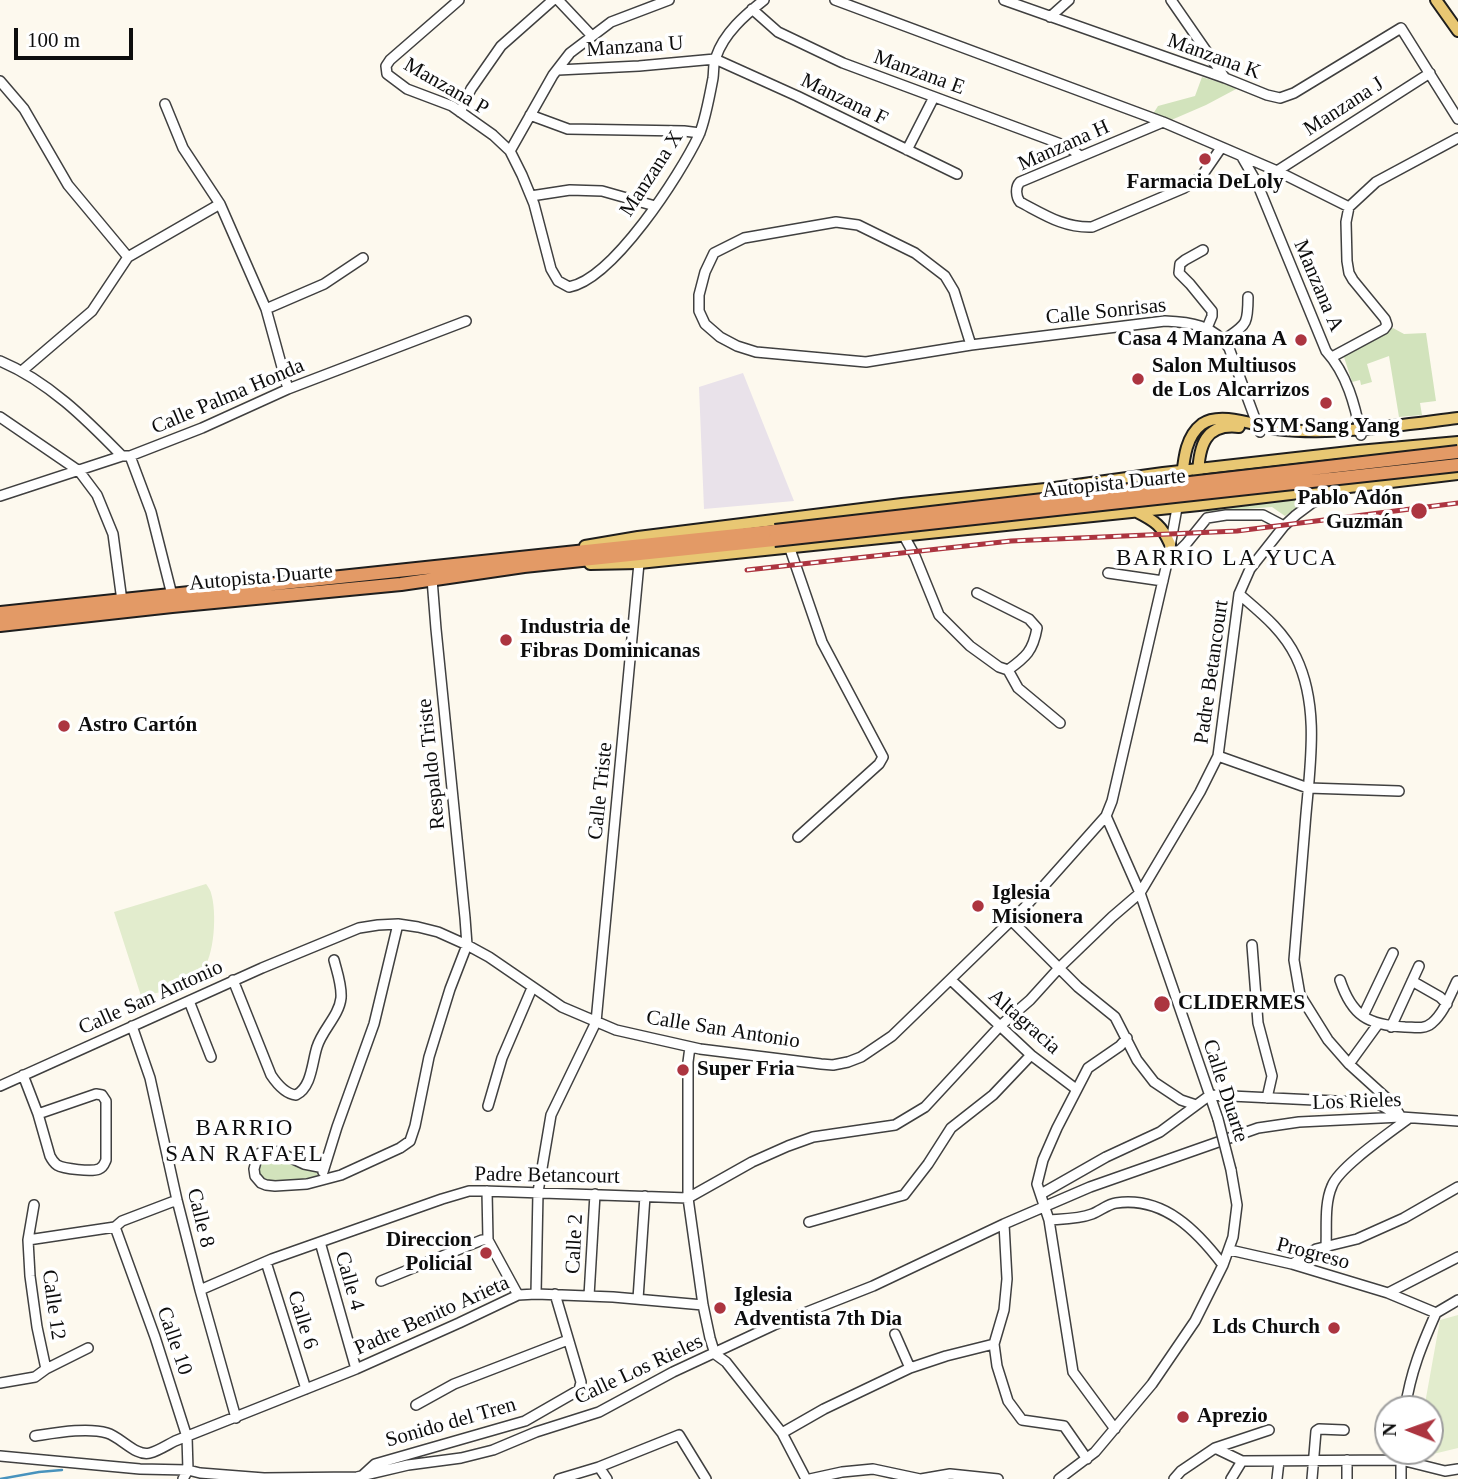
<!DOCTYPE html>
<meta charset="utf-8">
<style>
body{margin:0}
#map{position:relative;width:1458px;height:1479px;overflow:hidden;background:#fdf9ee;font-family:"Times New Roman",serif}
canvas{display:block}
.north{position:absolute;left:1374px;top:1395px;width:70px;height:70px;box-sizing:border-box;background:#fff;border:2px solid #9e9e9e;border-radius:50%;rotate:271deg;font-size:19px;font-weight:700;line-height:28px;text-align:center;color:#0d0d0d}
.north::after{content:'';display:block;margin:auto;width:24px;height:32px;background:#ac3540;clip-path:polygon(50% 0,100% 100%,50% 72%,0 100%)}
.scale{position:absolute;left:14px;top:28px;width:119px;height:32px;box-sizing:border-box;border:4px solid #0d0d0d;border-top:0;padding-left:9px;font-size:21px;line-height:24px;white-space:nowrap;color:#0d0d0d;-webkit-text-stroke:5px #fff;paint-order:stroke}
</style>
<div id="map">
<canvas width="1458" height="1479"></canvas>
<div class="north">N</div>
<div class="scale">100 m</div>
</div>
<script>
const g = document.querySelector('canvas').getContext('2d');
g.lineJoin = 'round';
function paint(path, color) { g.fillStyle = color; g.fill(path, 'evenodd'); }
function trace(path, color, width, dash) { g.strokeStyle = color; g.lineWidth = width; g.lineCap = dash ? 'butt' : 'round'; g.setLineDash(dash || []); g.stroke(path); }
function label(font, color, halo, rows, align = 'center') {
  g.font = font + ' "Times New Roman",serif'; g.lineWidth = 7; g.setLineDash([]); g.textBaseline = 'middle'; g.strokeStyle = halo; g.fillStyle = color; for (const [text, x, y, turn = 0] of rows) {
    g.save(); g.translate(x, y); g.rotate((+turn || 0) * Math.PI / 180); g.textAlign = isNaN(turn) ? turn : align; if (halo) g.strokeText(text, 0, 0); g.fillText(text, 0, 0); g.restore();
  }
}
paint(new Path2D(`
 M743 373 794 501 704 509 699 387Z`), '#e9e2ea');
paint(new Path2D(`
 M1202 77 1238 88 1206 105 1169 121 1153 114 1158 106 1195 96Z
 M1393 328 1404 334 1426 333 1436 401 1420 403 1422 415 1399 417 1389 356 1367 364 1372 382 1361 385 1360 380 1352 382 1344 357C1352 342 1378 335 1393 328Z
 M1311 497 1285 516 1272 507 1206 512 1204 508Z
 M272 1152 315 1168 319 1171 316 1178 306 1182 267 1183 259 1177V1160L261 1156Z`), '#d2e3bc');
paint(new Path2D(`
 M206 884C207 885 211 891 211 893 217 911 215 958 201 972 188 986 160 993 141 996L114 912Z
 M1458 1315V1448L1425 1456 1420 1451H1430V1409H1424L1440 1320Z`), '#e2eccd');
trace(new Path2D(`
 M0 1479 39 1472 62 1470`), '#4893bd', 2.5);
const minor = new Path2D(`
 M459 0 390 60 386 66 387 74 407 89 452 106 493 135 510 151 522 175 534 204 551 269 558 281 569 287C613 279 680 175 699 135 705 121 710 94 713 78 714 71 713 63 716 57 724 33 745 15 764 0
 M558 0 592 36
 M835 0 1163 122 1277 171 1349 207
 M1004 0 1225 78 1267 95 1280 98 1294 93 1401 28 1458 119
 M1171 0 1225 78
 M752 9 778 32 843 63 1069 147 1080 156
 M1050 17 1069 0
 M715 59 797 96 957 174
 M558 70 639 66 715 59
 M0 81 24 109 68 185 128 257
 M165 104 183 148 220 204 266 309 288 389
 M460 112 471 89 501 46 553 0
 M530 115 568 129 684 131 700 133
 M1163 122 1020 182C1015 187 1016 197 1020 202 1045 215 1064 228 1092 227L1184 188 1201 177 1221 148
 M907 150 934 97
 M510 151 553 75 570 53 611 22 669 0
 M1242 157 1257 183 1326 351C1347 374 1355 405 1361 435
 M1277 171 1430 73
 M531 196 570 190 602 191 655 206
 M1203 250 1185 260 1180 264 1179 273 1190 284 1212 311V316L1207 328
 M266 309 324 284 363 258
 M1224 340C1246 324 1248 326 1248 297
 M971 345 954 291 945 276 915 253 858 225 836 222 744 238 714 253 705 272 699 295V311L705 324 720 337 737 346 756 352 866 362 971 345 1165 321C1190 322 1214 325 1229 348L1260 432
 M1332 357 1384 329 1387 325 1385 319 1353 280 1349 273 1347 261 1346 222 1349 207 1376 182 1458 138
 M0 361C48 381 86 419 122 456
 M23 370 92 311 128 257 220 204
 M0 417 79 471 97 495 113 534 122 601
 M130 456 151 512 172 595
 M0 496 122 456H130L202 428 288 389 466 321
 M904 536 915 556 939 615 970 646 999 667 1008 670C1026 657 1033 651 1037 628L1029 619 977 593
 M789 546 822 642 883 757 879 764 798 837
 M1167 563 1186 544 1207 518 1226 515H1263L1284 526
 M1108 573 1163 581
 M1239 594C1261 613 1283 630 1296 657 1321 709 1309 771 1305 826 1301 871 1298 915 1294 960L1300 995 1328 1040 1349 1064 1392 1103 1401 1117
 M1008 670 1018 688 1060 723
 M1218 756 1308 788 1399 791
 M1106 816 1140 893 1218 1119
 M1012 921 1078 987 1115 1017 1137 1060 1154 1082 1181 1100 1196 1105
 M1252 945 1258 1023 1272 1076 1267 1098
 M233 980 271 1075C277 1084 285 1094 296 1095 312 1087 312 1062 317 1047 322 1030 339 1016 341 998 342 985 337 972 334 960
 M951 980 1031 1055 1076 1089
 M1340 980C1352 1016 1368 1025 1405 1027 1414 1027 1424 1030 1432 1023 1444 1013 1450 995 1457 981
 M1412 981 1440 997 1447 1004
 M189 1001 211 1057
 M1363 1016 1393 953
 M132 1026 150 1078 177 1200 200 1290 236 1418
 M1391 1027 1419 966
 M690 1047 688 1062V1198L703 1305 710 1338 715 1354
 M1349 1064 1378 1024
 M23 1075 38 1114 50 1156C52 1160 53 1162 57 1165 64 1169 92 1172 99 1169 104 1167 104 1164 106 1160V1101L102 1095 96 1094 38 1114
 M0 1086 262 968 359 928 378 925 398 924 418 927 438 932 467 945 489 957 562 1007 616 1030 700 1049 821 1064 833 1065 848 1062 861 1057 892 1036 1025 907 1106 816 1112 801 1167 563 1177 508
 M488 1106 502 1058 532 988
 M324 1168 304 1164 278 1152 266 1150 260 1153 257 1158 254 1169 255 1176 261 1183 266 1185 275 1186 307 1184 341 1175 400 1148 410 1141 415 1126 429 1057 450 989 467 945 465 918 436 629 432 579
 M323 1172 337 1127 374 1024 398 924
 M487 1191 488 1240
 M1041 1194 1106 1157 1160 1132 1210 1095 1377 1103 1399 1116
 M34 1205 28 1240 30 1276 37 1327 46 1369
 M1049 1220C1062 1219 1079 1219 1092 1214 1100 1211 1108 1204 1116 1203 1164 1196 1197 1231 1223 1265
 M809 1222 904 1195 928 1164 951 1128 993 1095 1031 1055
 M1004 1224 1007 1279 1004 1310 994 1344 997 1366 1008 1401 1022 1420 1064 1426 1087 1459
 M115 1227 155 1337 187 1437 188 1470 183 1479
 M28 1240 115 1227 122 1221 177 1200
 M320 1242 356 1369
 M1326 1246C1327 1228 1324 1204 1332 1186 1339 1167 1391 1132 1409 1118
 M1230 1250 1292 1264 1388 1293 1436 1313
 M266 1262 306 1389
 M1292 1264 1316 1249 1357 1239 1404 1218 1458 1187
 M381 1281 482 1240H488L518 1295
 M200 1290 272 1259 442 1199 469 1191H484L688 1198 752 1162 788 1146 813 1137 895 1125 925 1107 1000 1026 1030 1000 1059 968 1112 917 1140 893 1200 792 1218 756 1239 594 1250 569 1284 526 1296 515 1312 503 1341 490
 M1388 1293 1458 1257
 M536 1294 538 1192 551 1115 596 1022 639 563
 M589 1296 595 1194
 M638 1299 645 1196
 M1436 1313 1458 1300
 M895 1334 910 1368
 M715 1354 726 1362 782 1433 806 1479
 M0 1383 35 1377 46 1369 88 1348
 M416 1405 454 1384 568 1340
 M1405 1409C1411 1371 1421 1347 1436 1313
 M1115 1429 1073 1372 1049 1220 1037 1184 1043 1160 1057 1128 1088 1068 1120 1046 1127 1038
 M782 1433 824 1409 910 1368 946 1356 994 1344
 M35 1436C55 1433 87 1427 107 1433 121 1437 136 1457 150 1453 158 1451 167 1445 175 1441L356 1369 459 1323 518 1295 536 1294 613 1297 703 1305
 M1215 1448 1242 1461 1401 1460 1445 1471 1458 1469
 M0 1456 140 1469 188 1470 200 1473 264 1478 357 1477 408 1465 461 1458 493 1450 536 1432 599 1412 673 1372 774 1325 873 1286 1004 1224 1090 1187 1258 1128 1299 1122 1401 1117 1458 1121
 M599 1467 607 1479
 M363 1475 375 1464 525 1421 579 1390 581 1382 555 1294
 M559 1479 599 1467 679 1435 706 1479
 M810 1479 842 1472 873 1469 920 1479
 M921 1479 950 1474 998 1479
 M1059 1479 1095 1452 1152 1384 1195 1321 1223 1265 1233 1237 1237 1205 1231 1170
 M1174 1479 1181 1471 1215 1448 1269 1430
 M1231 1479 1242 1461
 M1277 1479 1279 1461
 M1312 1479 1316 1431 1319 1429 1344 1430
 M1347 1479V1460
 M1401 1479V1451`);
const major = new Path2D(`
 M1436 0 1458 31
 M1198 475C1199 446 1205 423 1239 427
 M1182 477C1184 458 1186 436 1202 424 1221 411 1256 426 1276 429 1333 436 1401 425 1458 418
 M1137 512C1155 521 1162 526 1170 544
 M585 546 638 537 902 504 1055 488 1163 473 1358 451 1458 442
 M590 564 639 563 1199 505 1458 474`);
const highway = new Path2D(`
 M0 613 775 531
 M0 625 172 606 401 584 524 566 774 540`);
trace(minor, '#404040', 12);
trace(major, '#1e1e1e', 14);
trace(highway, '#1e1e1e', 16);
trace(minor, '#fff', 9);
trace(major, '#e8c773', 10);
trace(highway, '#e39a66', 12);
const rail = new Path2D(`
 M747 570 1011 541 1237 531 1458 503`);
trace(rail, '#ac3540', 5);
trace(rail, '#fff', 2.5, [8]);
const minorBridge = new Path2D(`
 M1218 1119 1231 1170`);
const highwayBridge = new Path2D(`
 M775 531 1458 452
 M774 540 1458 465`);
trace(minorBridge, '#404040', 12, []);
trace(highwayBridge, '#1e1e1e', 16, []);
trace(minorBridge, '#fff', 9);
trace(highwayBridge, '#e39a66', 12);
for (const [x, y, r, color] of [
 [1205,159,7,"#ac3540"],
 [1301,340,7,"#ac3540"],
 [1138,379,7,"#ac3540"],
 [1326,403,7,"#ac3540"],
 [1419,511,9,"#ac3540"],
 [506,640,7,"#ac3540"],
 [64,726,7,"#ac3540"],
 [978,906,7,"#ac3540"],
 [1162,1004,9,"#ac3540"],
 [683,1070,7,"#ac3540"],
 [486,1253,7,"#ac3540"],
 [720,1308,7,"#ac3540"],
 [1334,1328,7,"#ac3540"],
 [1183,1417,7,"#ac3540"]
]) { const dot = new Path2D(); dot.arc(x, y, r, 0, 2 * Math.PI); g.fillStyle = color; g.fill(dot); trace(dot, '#fff', 2.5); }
label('21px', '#0d0d0d', '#fff', [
 ["Manzana U",635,47,-4],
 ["Manzana K",1214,57,20],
 ["Manzana E",919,73,20],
 ["Manzana P",446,87,30],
 ["Manzana F",844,100,26],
 ["Manzana J",1344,107,-33],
 ["Manzana H",1064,146,-24],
 ["Manzana X",652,174,-57],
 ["Manzana A",1318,286,67],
 ["Calle Sonrisas",1106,312,-6],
 ["Calle Palma Honda",228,397,-23],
 ["Autopista Duarte",1114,484,-6],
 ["Autopista Duarte",261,578,-5],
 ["Padre Betancourt",1212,672,-82],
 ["Respaldo Triste",432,764,-96],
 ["Calle Triste",601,791,-84],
 ["Calle San Antonio",151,998,-24],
 ["Altagracia",1024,1022,41],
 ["Calle San Antonio",723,1030,9],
 ["Calle Duarte",1225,1091,72],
 ["Los Rieles",1357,1102,-2],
 ["Padre Betancourt",547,1176,1],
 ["Calle 8",200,1218,76],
 ["Calle 2",575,1244,-87],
 ["Progreso",1313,1254,15],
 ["Calle 4",349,1281,74],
 ["Calle 12",53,1305,82],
 ["Padre Benito Arieta",432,1316,-24],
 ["Calle 6",302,1320,73],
 ["Calle 10",174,1341,71],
 ["Calle Los Rieles",639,1370,-25],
 ["Sonido del Tren",451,1423,-16]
]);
label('bold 21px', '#0d0d0d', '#fff', [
 ["Farmacia DeLoly",1205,183,"center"],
 ["Casa 4 Manzana A",1287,340,"right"],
 ["Salon Multiusos",1152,367],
 ["de Los Alcarrizos",1152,391],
 ["SYM Sang Yang",1326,427,"center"],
 ["Pablo Adón",1403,499,"right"],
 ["Guzmán",1403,523,"right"],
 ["Industria de",520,628],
 ["Fibras Dominicanas",520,652],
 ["Astro Cartón",78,726],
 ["Iglesia",992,894],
 ["Misionera",992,918],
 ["CLIDERMES",1178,1004],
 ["Super Fria",697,1070],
 ["Direccion",472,1241,"right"],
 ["Policial",472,1265,"right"],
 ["Iglesia",734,1296],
 ["Adventista 7th Dia",734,1320],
 ["Lds Church",1320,1328,"right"],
 ["Aprezio",1197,1417]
], 'left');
g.letterSpacing = '2px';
label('23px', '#0d0d0d', '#fff', [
 ["BARRIO LA YUCA",1227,559],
 ["BARRIO",245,1129],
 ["SAN RAFAEL",245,1155]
]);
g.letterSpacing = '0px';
</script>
